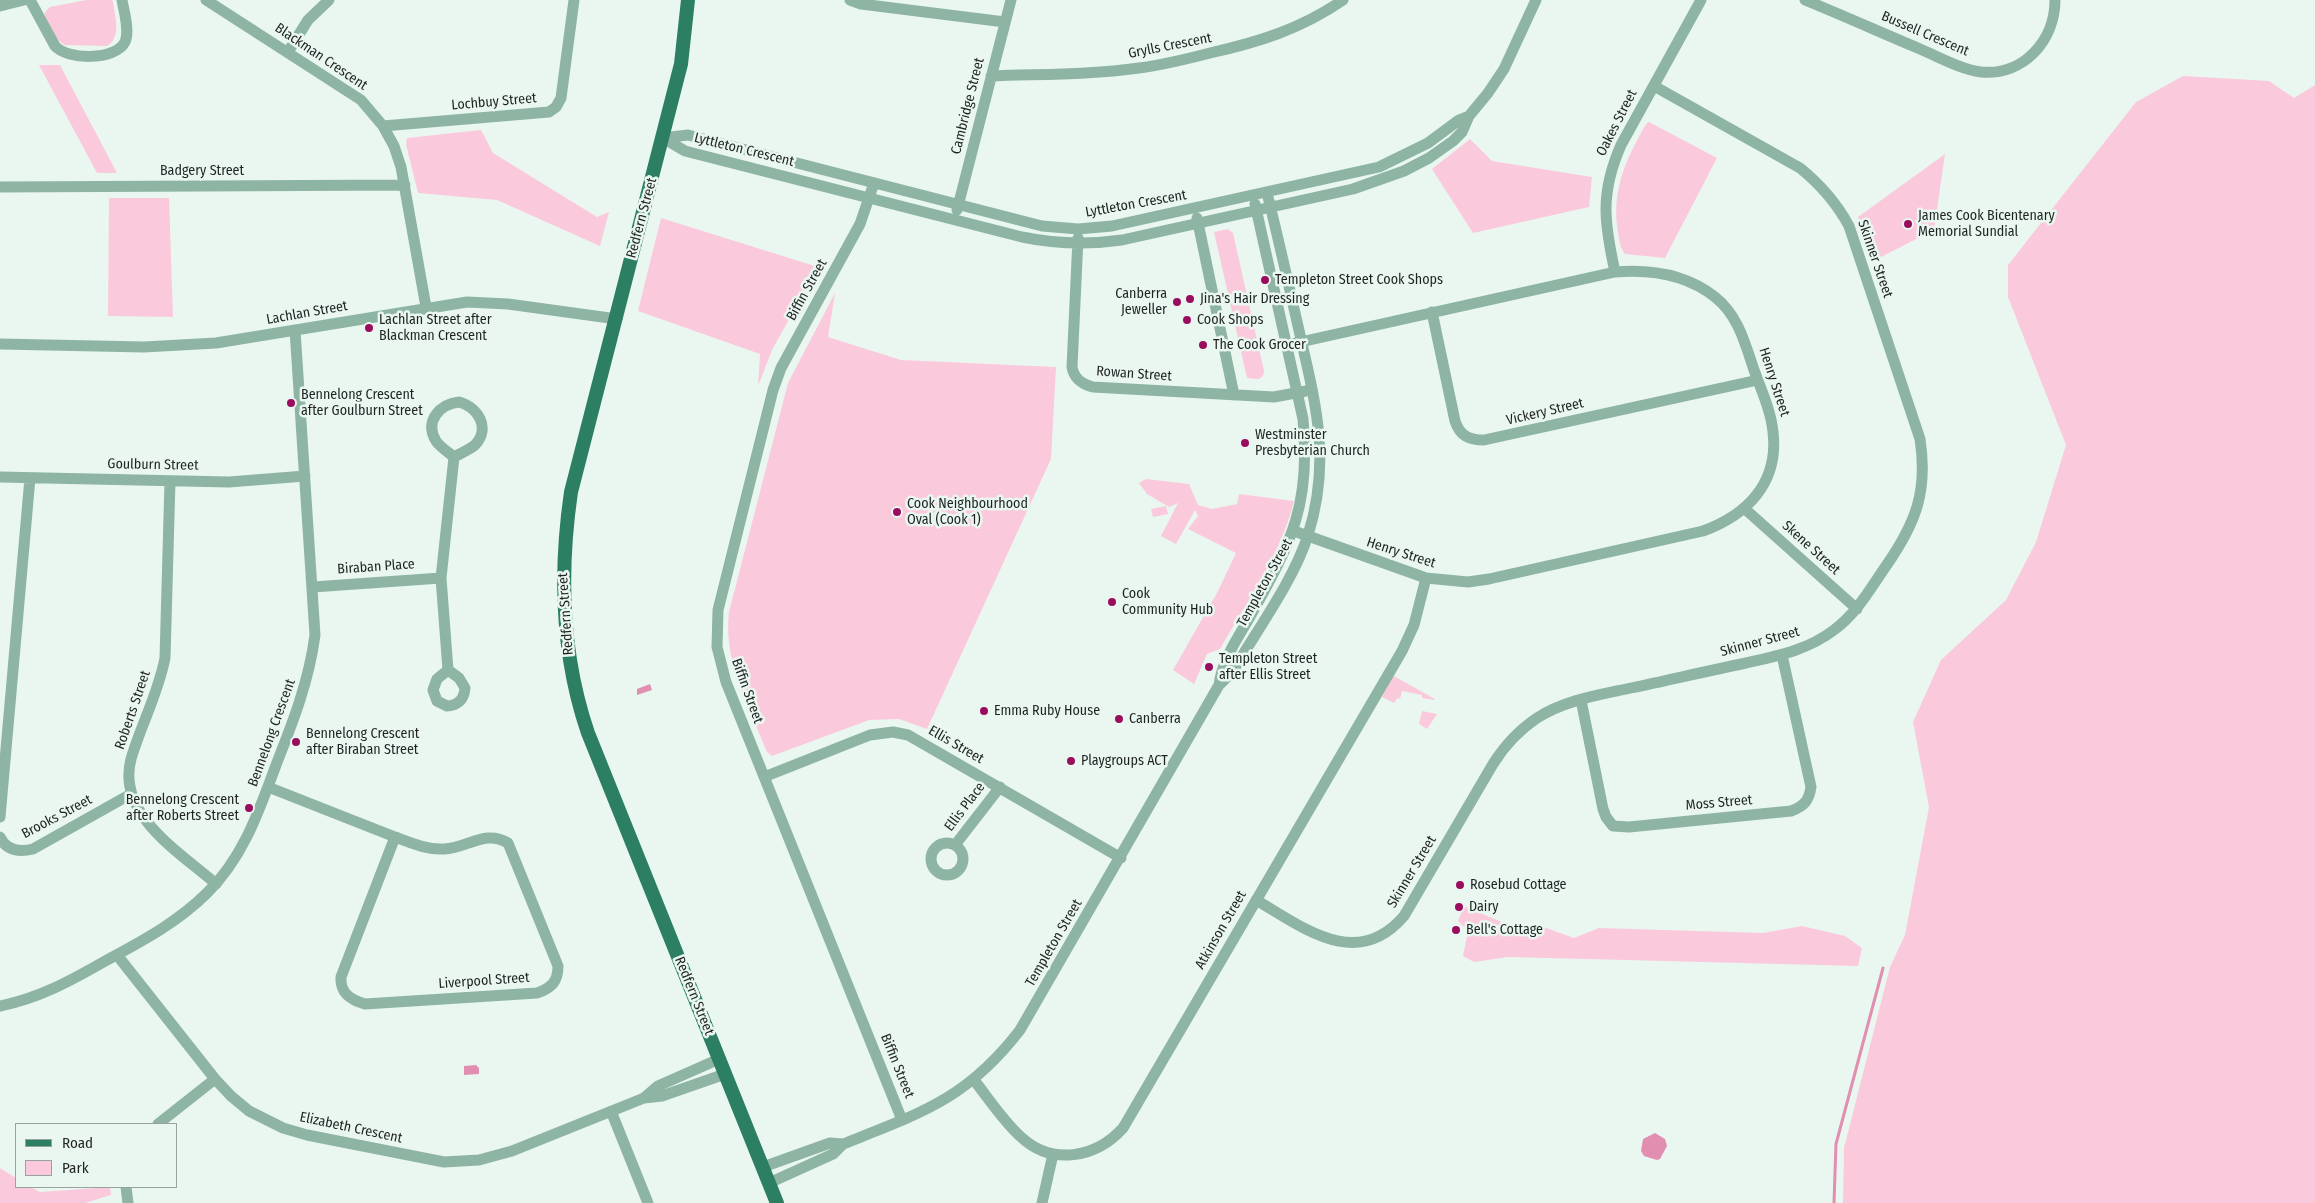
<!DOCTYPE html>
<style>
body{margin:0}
#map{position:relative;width:2315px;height:1203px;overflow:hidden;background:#eaf7f1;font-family:"Fira Sans Condensed",sans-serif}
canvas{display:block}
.legend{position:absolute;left:15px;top:1123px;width:162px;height:65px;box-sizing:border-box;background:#eaf7f1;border:1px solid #99a39e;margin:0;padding:6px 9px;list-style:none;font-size:15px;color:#1f2422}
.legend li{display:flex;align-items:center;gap:10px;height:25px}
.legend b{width:25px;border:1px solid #99a39e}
</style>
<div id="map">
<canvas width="2315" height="1203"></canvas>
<ul class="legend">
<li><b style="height:6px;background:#2c7f62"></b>Road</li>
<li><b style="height:14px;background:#fbc9dc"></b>Park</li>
</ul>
</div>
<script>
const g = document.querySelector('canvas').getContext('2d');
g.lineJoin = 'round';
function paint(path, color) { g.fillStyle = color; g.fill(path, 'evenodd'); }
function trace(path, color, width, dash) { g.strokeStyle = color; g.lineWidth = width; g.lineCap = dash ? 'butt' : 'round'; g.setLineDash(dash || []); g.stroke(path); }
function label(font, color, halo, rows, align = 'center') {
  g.font = font + ' "Fira Sans Condensed",sans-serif'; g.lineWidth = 5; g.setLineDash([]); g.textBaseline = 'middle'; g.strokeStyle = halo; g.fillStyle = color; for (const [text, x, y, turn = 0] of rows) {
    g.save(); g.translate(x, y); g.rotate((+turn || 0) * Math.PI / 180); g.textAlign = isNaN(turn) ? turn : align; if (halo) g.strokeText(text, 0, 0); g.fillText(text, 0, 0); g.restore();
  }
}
paint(new Path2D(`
 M86 0H112L113 2C115 17 122 37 107 46L64 45 57 39 45 16V12L50 7Z
 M39 65H60L117 173H97Z
 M2183 76 2269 81 2294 98 2315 85V1203H1843L1844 1148 1890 967 1905 935 1929 807 1913 722 1941 660 2006 600 2036 542 2066 445 2008 297V265L2136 102Z
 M1649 122 1717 158 1665 258 1625 254C1620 248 1619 239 1618 232 1611 191 1626 159 1646 124Z
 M481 130 493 153 597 217 609 212 600 246 497 200 418 193 406 144 407 138Z
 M1470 139 1492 161 1592 177 1589 207 1473 233 1432 169Z
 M1945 154 1934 230 1873 261 1858 217Z
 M109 198H169L173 317 108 316Z
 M661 218 818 267 772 350 758 386 760 354 638 311Z
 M1228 229 1233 233 1264 371 1263 376 1259 379 1247 378 1214 232Z
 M835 293 828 337 901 360 1056 367 1051 459 927 729 899 719 869 720 772 756 767 752C749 707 723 662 729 612L788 383Z
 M1146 479 1189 484 1198 505 1212 509 1237 504 1239 494 1294 501C1281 554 1247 602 1220 649L1207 654 1194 684 1173 670 1218 591 1236 553 1188 529 1198 516 1195 510 1176 544 1161 536 1178 503 1169 507 1147 494 1139 483Z
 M1166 506 1168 514 1153 517 1151 509Z
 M1392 675 1435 699 1434 700 1422 698V695L1402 691 1400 699 1398 698 1394 703 1382 697Z
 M1422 711 1437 714 1427 729 1419 724Z
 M1464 906 1511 926 1521 928 1535 924 1574 938 1599 928 1763 933 1802 926 1845 936 1862 948 1858 966 1508 957 1474 962 1463 956 1468 931 1458 921Z
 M0 1168 16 1178V1187H31L40 1192 110 1187 111 1195 85 1203H0Z`), '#fbc9dc');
paint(new Path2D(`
 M650 684 652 690 637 695V689Z
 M476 1065 479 1068V1074L464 1075V1066Z
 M1655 1133 1665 1139 1667 1146 1660 1159 1657 1160 1644 1156 1641 1151 1643 1139Z`), '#e18eb1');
trace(new Path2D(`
 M1834 1203 1836 1144 1883 968`), '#e18eb1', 3);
trace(new Path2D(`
 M30 0 55 46C67 60 115 61 125 42 130 31 124 12 122 0
 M206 0 361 100 383 126 394 146 401 167 426 307
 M850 0 861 4 1005 22
 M1805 0C1844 16 1882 33 1920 49 1939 57 1960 69 1981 72 2024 76 2055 40 2055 0
 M0 6 24 0
 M288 52 308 20 329 0
 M991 76C1040 74 1090 75 1139 68 1163 65 1187 59 1210 53 1259 42 1301 29 1343 0
 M383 126 549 112 556 107 561 98 574 0
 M663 138 685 151 1022 237C1056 244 1087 245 1122 240L1353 189 1404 171 1429 158 1453 141 1462 132 1469 116 1488 93 1504 69 1536 0
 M663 138 688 135 1042 226 1078 229 1112 226 1379 167 1428 143 1459 120 1469 116
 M874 183 860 224 781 368 773 390 718 610 717 647 726 682 902 1120
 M0 187 405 185
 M957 210 1011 0
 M1197 218 1234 395
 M1078 238 1072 367C1074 379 1082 384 1093 387L1274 397 1306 391
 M1615 272C1604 222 1600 193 1621 145L1701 0
 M1432 312 1455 421C1460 436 1469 440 1484 440L1758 380
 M0 344 144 347 216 343 467 302 508 304 617 319
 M1287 345 1615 272C1651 269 1686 274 1715 297 1738 315 1745 343 1754 370 1761 389 1771 411 1773 432 1779 483 1747 515 1703 531L1489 579 1468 582 1426 578 1294 531
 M459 402C478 407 491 428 475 445 469 450 461 453 454 457 448 452 440 447 436 441 424 421 440 404 459 402Z
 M0 477 229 482 305 476
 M170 481 165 658C158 694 141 725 131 759 116 815 181 853 216 884
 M1745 509 1857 609
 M313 587 441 578
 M448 670 441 578 454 457
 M448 670 459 678 465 688C464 699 459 705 447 706L437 701 433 690 437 679Z
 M1219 685C1222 659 1240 635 1252 613 1292 541 1311 504 1303 419L1255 204
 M1581 700 1603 809 1606 817 1613 826 1629 827 1791 811C1804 806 1809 801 1811 787L1782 655
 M764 777 870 735 893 732 908 735 1121 858
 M268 787 395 837 341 977C340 993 350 1000 365 1004L537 993C552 988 558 981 558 966L508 843C485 829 468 848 444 849 427 850 411 843 395 837
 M0 817 30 478
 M0 837C6 851 20 852 33 849L131 794
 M931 859a16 16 0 1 1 32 0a16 16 0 1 1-32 0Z
 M955 845 1000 787
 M1256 900C1304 928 1357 971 1404 916L1493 764C1505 745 1519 730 1537 718 1565 700 1599 695 1631 688 1669 680 1707 671 1746 663 1777 656 1808 650 1834 630 1857 613 1870 589 1886 566 1916 523 1928 491 1920 439L1849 226C1836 202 1821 185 1800 168L1654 86
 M117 955 215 1079 231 1096 249 1111 283 1128 307 1135 444 1162 479 1160 512 1151 644 1098 658 1086 719 1059
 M0 1006C40 998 72 980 107 960 142 941 178 922 207 893 243 858 259 811 276 765 293 722 309 681 315 635L295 330
 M974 1080C989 1099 1003 1121 1021 1137 1052 1166 1096 1158 1123 1128L1402 651 1414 625 1426 578
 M644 1098 662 1096 725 1074
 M611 1111 648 1203
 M158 1124 215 1079
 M763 1167 830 1143 843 1144
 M769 1183 833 1154 843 1144C921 1113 967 1099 1020 1030L1219 685 1233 671C1257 630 1294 580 1308 535 1332 459 1315 401 1298 326 1288 282 1278 237 1267 193
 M126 1187 128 1203
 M1042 1203 1053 1154`), '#8eb5a4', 11);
trace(new Path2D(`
 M688 0 681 64 571 492C559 574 561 654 588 733L777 1203`), '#2c7f62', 14);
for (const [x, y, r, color] of [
 [1908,224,5,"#9a0c5e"],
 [1265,280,5,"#9a0c5e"],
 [1190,299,5,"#9a0c5e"],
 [1177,302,5,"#9a0c5e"],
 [1187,320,5,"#9a0c5e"],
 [369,328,5,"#9a0c5e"],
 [1203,345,5,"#9a0c5e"],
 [291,403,5,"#9a0c5e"],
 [1245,443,5,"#9a0c5e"],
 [897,512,5,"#9a0c5e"],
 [1112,602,5,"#9a0c5e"],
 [1209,667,5,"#9a0c5e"],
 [984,711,5,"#9a0c5e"],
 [1119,719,5,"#9a0c5e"],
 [296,742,5,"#9a0c5e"],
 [1071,761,5,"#9a0c5e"],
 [249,808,5,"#9a0c5e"],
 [1460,885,5,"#9a0c5e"],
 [1459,907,5,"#9a0c5e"],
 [1456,930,5,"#9a0c5e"]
]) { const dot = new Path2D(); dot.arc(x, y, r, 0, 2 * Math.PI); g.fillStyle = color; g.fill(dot); trace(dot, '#eaf7f1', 2); }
label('14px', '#1f2422', '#eaf7f1', [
 ["Bussell Crescent",1925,34,23],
 ["Grylls Crescent",1170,46,-11],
 ["Blackman Crescent",321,57,34],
 ["Lochbuy Street",494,102,-5],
 ["Cambridge Street",968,106,-76],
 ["Oakes Street",1617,123,-63],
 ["Lyttleton Crescent",744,150,14],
 ["Badgery Street",202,171],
 ["Lyttleton Crescent",1136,204,-10],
 ["Redfern Street",642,218,-75],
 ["Skinner Street",1875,259,71],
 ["Biffin Street",807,290,-61],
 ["Lachlan Street",307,313,-10],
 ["Rowan Street",1134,374,4],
 ["Henry Street",1774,382,72],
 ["Vickery Street",1545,412,-13],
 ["Goulburn Street",153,465,1],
 ["Skene Street",1811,548,42],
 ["Henry Street",1401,553,18],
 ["Biraban Place",376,567,-4],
 ["Templeton Street",1265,583,-61],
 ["Redfern Street",566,614,-94],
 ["Skinner Street",1760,642,-15],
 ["Biffin Street",747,691,70],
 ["Roberts Street",133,710,-71],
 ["Bennelong Crescent",272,733,-70],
 ["Ellis Street",956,745,30],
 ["Moss Street",1719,803,-5],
 ["Ellis Place",965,807,-53],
 ["Brooks Street",57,817,-28],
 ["Skinner Street",1412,872,-59],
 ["Atkinson Street",1221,930,-60],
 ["Templeton Street",1054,943,-60],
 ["Liverpool Street",484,981,-4],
 ["Redfern Street",694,996,68],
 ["Biffin Street",897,1066,68],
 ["Elizabeth Crescent",351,1128,12]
]);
label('14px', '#1f2422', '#eaf7f1', [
 ["James Cook Bicentenary",1918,216],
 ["Memorial Sundial",1918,232],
 ["Templeton Street Cook Shops",1275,280],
 ["Canberra",1167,294,"right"],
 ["Jeweller",1167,310,"right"],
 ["Jina's Hair Dressing",1200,299],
 ["Lachlan Street after",379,320],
 ["Blackman Crescent",379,336],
 ["Cook Shops",1197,320],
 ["The Cook Grocer",1213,345],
 ["Bennelong Crescent",301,395],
 ["after Goulburn Street",301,411],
 ["Westminster",1255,435],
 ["Presbyterian Church",1255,451],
 ["Cook Neighbourhood",907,504],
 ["Oval (Cook 1)",907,520],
 ["Cook",1122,594],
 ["Community Hub",1122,610],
 ["Templeton Street",1219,659],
 ["after Ellis Street",1219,675],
 ["Emma Ruby House",994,711],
 ["Canberra",1129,719],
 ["Bennelong Crescent",306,734],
 ["after Biraban Street",306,750],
 ["Playgroups ACT",1081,761],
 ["Bennelong Crescent",239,800,"right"],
 ["after Roberts Street",239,816,"right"],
 ["Rosebud Cottage",1470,885],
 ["Dairy",1469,907],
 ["Bell's Cottage",1466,930]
], 'left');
</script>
